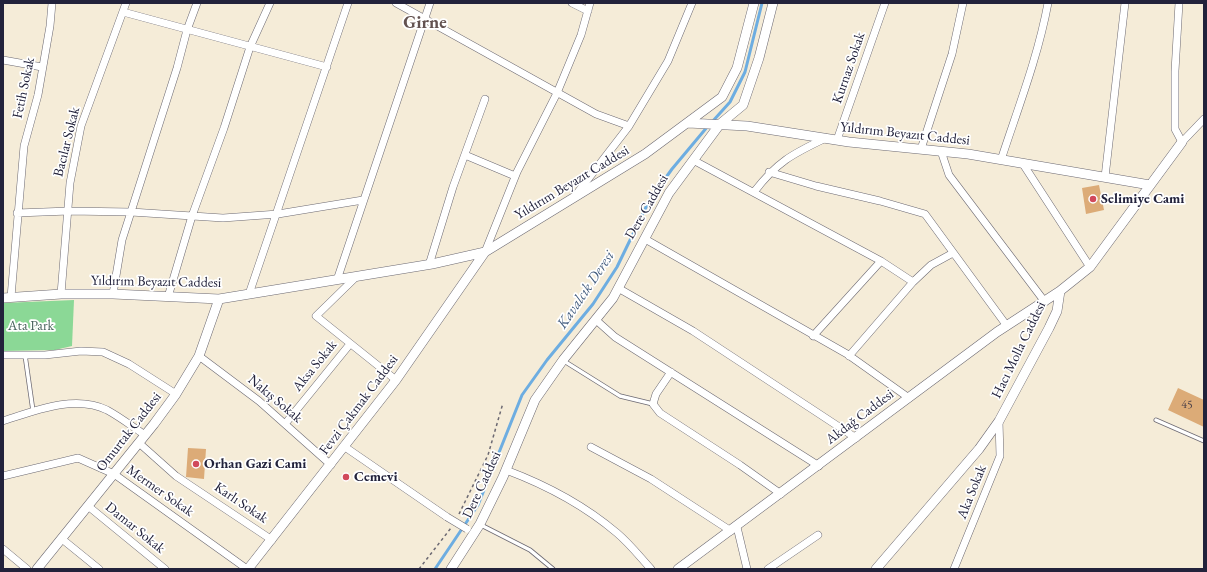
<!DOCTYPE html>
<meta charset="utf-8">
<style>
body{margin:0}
#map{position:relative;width:1207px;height:572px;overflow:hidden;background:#f5ecd8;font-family:"EB Garamond",serif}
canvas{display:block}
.frame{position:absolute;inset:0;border:4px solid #22223b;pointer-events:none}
</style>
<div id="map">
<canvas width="1207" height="572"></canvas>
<div class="frame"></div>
</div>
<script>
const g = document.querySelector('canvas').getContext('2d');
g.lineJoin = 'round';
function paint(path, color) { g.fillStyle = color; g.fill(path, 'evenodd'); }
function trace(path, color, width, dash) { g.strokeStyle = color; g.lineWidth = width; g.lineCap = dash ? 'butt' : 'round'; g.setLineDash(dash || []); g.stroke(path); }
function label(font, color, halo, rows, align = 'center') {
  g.font = font + ' "EB Garamond",serif'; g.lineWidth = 3.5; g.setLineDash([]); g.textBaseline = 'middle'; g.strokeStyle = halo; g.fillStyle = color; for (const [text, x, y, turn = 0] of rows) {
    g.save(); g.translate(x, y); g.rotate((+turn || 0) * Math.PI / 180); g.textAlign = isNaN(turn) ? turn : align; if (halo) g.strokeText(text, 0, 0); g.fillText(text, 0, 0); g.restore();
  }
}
paint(new Path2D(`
 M74 300 72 346 55 350 3 351V303Z`), '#8bd896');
trace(new Path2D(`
 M712 122 730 102 745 72 762 3
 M435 569 478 505 522 395 547 360 593 304 617 267 649 201 672 169 708 126`), '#6dade1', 3);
paint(new Path2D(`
 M1099 185 1104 210 1086 214 1082 188Z
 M1178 388 1204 400V427L1168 410Z
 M188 448 206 449 204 479 186 477Z`), '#dcab77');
const service = new Path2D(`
 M25 355 33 411
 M564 361 620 396 653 404
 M1156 420 1204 441
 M481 525 530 550 553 569`);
const minor = new Path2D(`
 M396 3 596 114 629 126
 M572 3 588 11
 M1179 3 1175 71V129L1182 142 1204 119
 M123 12 327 67
 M3 60 42 67
 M837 140 885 3
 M921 149 952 54 963 3
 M941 151 949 175 1045 302
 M465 155 515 176
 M693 160 881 261 913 282
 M1001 160C1018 108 1038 57 1048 3
 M1023 164 1090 267
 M769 172 816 186 880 201 925 214 1007 326
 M1105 177 1125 3
 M754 192C777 162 792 154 826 138
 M575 196 629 126 668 61 692 3
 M17 213 69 211 131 212 223 218 278 214 363 200
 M645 239 847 354 909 398
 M485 252 517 172 557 93 581 35 590 3
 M429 265 453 187 485 99
 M356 277 316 316 396 380
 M337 280 430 3
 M618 288 693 331 856 438
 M61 294 70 183 81 126 126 3
 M113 294 122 240 177 68 187 30 197 3
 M249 294 348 3
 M11 297 24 146 38 95 50 26 52 3
 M168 297 192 216 224 128 250 47 270 3
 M596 320 615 337 819 466
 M813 336 881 261
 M3 355H45L81 351 103 352 129 364 176 394
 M199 356 259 401 331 465
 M849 356 913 282 931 265 953 253
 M671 372 656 394 653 404 660 413 740 465 781 494
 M3 421C34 411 75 394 107 410 120 417 133 427 145 435
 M285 424 350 344
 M139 443 176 476 272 540
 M345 447 447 517
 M591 447 651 479 731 531
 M506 470C546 485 584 505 617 533 630 544 640 557 651 569
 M3 476 78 458 114 474 247 569
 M88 506 165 569
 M737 527 747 569
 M62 539 99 569
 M3 549 27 569
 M768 569 818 535
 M954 569 1000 456 999 421`);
const tertiary = new Path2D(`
 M688 123 747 126 849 142 968 154 1150 185
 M3 298 61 294H113L219 299 432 264 485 252 645 154 722 97 737 68 754 3
 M37 569 154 424 176 394 199 356 219 299
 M248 569 396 380 485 252
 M451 569 480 524 503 477 535 400 563 360 613 298 669 193 720 124 743 105 759 58 773 3
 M678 569 997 332 1060 291
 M876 569 979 449 999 421 1049 328 1057 311 1060 291 1090 267 1182 142`);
trace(service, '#6c6972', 5);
trace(minor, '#6c6972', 8);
trace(tertiary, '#6c6972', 10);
trace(new Path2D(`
 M459 514 488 455 503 403
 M419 569 451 528`), '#6c6972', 1.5, [3, 3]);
trace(service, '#fff', 3.5);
trace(minor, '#fff', 7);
trace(tertiary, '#fff', 9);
const minorBridge = new Path2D(`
 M447 517 467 529`);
trace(minorBridge, '#6c6972', 8, []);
trace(minorBridge, '#fff', 7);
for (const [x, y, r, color] of [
 [1093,199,4,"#d1495b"],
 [196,464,4,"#d1495b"],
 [346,477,4,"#d1495b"]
]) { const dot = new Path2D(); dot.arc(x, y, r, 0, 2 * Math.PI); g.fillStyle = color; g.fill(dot); trace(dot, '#fff', 1.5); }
label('12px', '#50444a', null, [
 ["45",1187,405]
]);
label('14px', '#22223b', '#fff', [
 ["Kurnaz Sokak",849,68,-71],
 ["Fetih Sokak",24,88,-78],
 ["Yıldırım Beyazıt Caddesi",905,134,6],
 ["Bacılar Sokak",67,142,-76],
 ["Yıldırım Beyazıt Caddesi",572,183,-31],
 ["Dere Caddesi",647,207,-60],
 ["Yıldırım Beyazıt Caddesi",156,282,1],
 ["Hacı Molla Caddesi",1019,350,-64],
 ["Aksa Sokak",315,366,-51],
 ["Nakış Sokak",275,399,40],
 ["Fevzi Çakmak Caddesi",359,405,-53],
 ["Akdağ Caddesi",860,417,-37],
 ["Omurtak Caddesi",129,432,-52],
 ["Dere Caddesi",482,485,-65],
 ["Mermer Sokak",160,491,35],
 ["Aka Sokak",972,492,-68],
 ["Karlı Sokak",241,503,34],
 ["Damar Sokak",135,528,39]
]);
label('bold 14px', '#22223b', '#fff', [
 ["Selimiye Cami",1101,199],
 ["Orhan Gazi Cami",204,464],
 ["Cemevi",354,477]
], 'left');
label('14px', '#47625b', '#fff', [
 ["Ata Park",31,326]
]);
label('italic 15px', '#405a7d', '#fff', [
 ["Kavalcık Deresi",586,290,-56]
]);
label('bold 18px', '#635250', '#fff', [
 ["Girne",425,23]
]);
</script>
